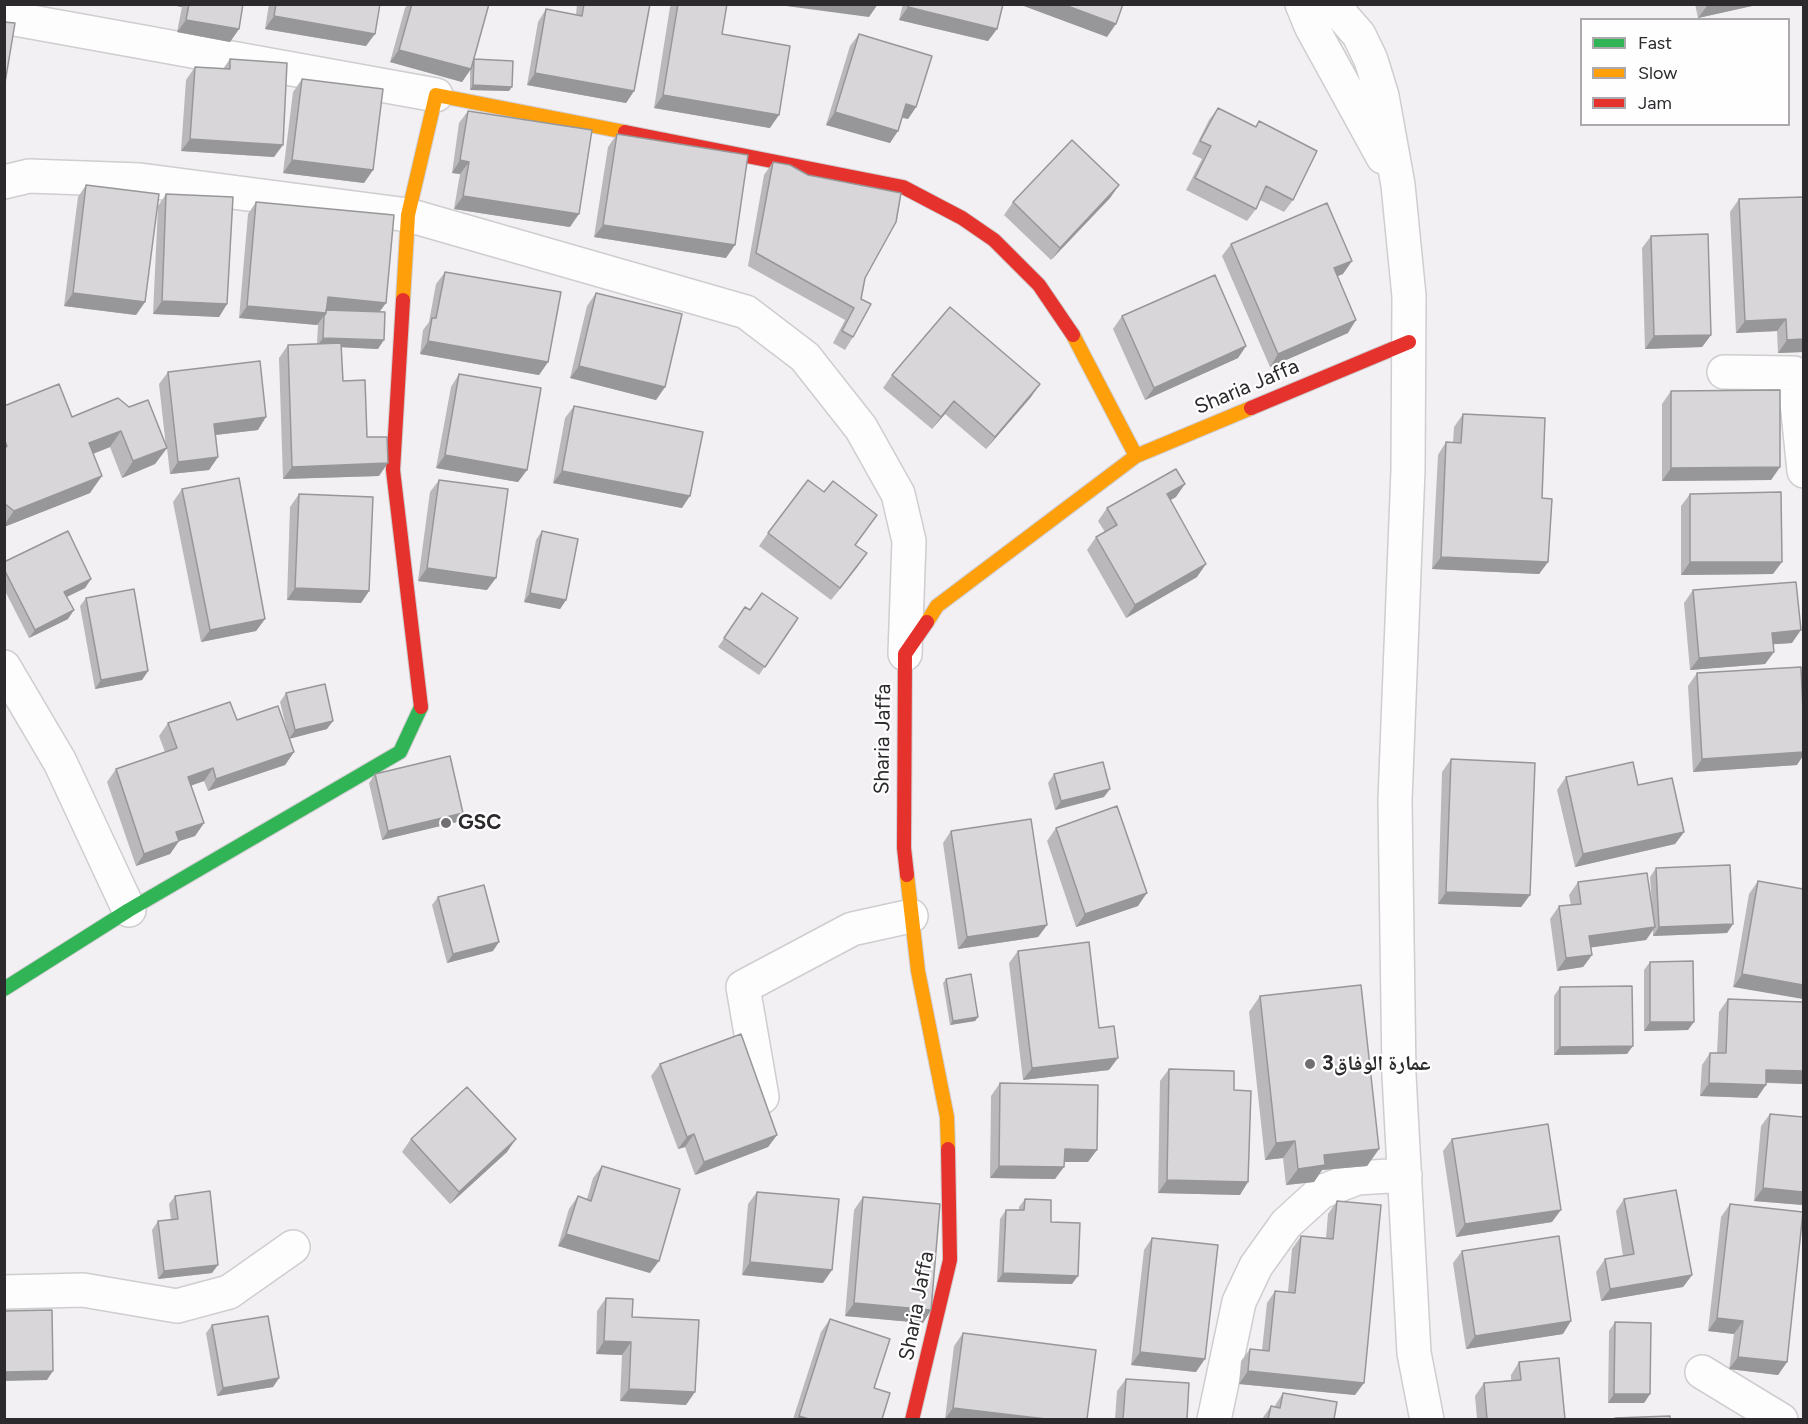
<!DOCTYPE html>
<meta charset="utf-8">
<style>
body{margin:0}
#map{position:relative;width:1808px;height:1424px;overflow:hidden;background:#f3f0f4;font-family:Figtree,sans-serif}
canvas{display:block}
.frame{position:absolute;inset:0;border:6px solid #2c2a2c;pointer-events:none}
.legend{position:absolute;left:1580px;top:18px;width:210px;height:108px;box-sizing:border-box;background:#fffeff;border:2px solid #aba9ab;margin:0;padding:8px 10px;list-style:none;font-size:18px;color:#2c2a2c}
.legend li{display:flex;align-items:center;gap:12px;height:30px}
.legend b{width:30px;border:2px solid #aba9ab}
</style>
<div id="map">
<canvas width="1808" height="1424"></canvas>
<div class="frame"></div>
<ul class="legend">
<li><b style="height:8px;background:#30b455"></b>Fast</li>
<li><b style="height:8px;background:#ff9f0a"></b>Slow</li>
<li><b style="height:8px;background:#e5322d"></b>Jam</li>
</ul>
</div>
<script>
const g = document.querySelector('canvas').getContext('2d');
g.lineJoin = 'round';
function trace(path, color, width, dash) { g.strokeStyle = color; g.lineWidth = width; g.lineCap = dash ? 'butt' : 'round'; g.setLineDash(dash || []); g.stroke(path); }
function paint(path, color) { g.fillStyle = color; g.fill(path, 'evenodd'); }
function label(font, color, halo, rows, align = 'center') {
  g.font = font + ' Figtree,"Noto Naskh Arabic",sans-serif'; g.lineWidth = 4.5; g.setLineDash([]); g.textBaseline = 'middle'; g.strokeStyle = halo; g.fillStyle = color; for (const [text, x, y, turn = 0] of rows) {
    g.save(); g.translate(x, y); g.rotate((+turn || 0) * Math.PI / 180); g.textAlign = isNaN(turn) ? turn : align; if (halo) g.strokeText(text, 0, 0); g.fillText(text, 0, 0); g.restore();
  }
}
const street = new Path2D(`
 M1302 4 1311 26 1383 157
 M1332 4 1359 35 1371 60 1382 96 1398 185 1409 296 1408 470 1395 800 1399 1075 1414 1353 1427 1420
 M4 17 436 95
 M4 182 29 176 140 180 408 215 746 312 805 357 861 428 898 494 909 541 905 654
 M1724 372 1794 373 1804 471
 M4 667 60 762 129 910
 M762 1097 743 987 852 929 911 916
 M4 1292 83 1290 177 1306 229 1292 293 1247
 M1702 1372 1781 1420
 M1214 1420 1239 1302 1256 1266 1286 1224 1321 1192 1357 1178 1405 1175`);
const fast = new Path2D(`
 M4 989 129 910 400 752 421 707`);
const slow = new Path2D(`
 M403 300 408 215 436 95 625 132
 M1073 335 1136 456
 M927 622 937 606 1136 456 1251 408
 M907 875 918 971 947 1117 948 1149`);
const jam = new Path2D(`
 M625 132 903 187 962 218 994 240 1039 285 1073 335
 M403 300 393 470 421 707
 M1251 408 1409 342
 M907 875 904 848 905 654 927 622
 M912 1420 950 1260 948 1149`);
trace(street, '#cfcdcf', 36);
trace(fast, '#cfcdcf', 16);
trace(slow, '#cfcdcf', 16);
trace(jam, '#cfcdcf', 16);
trace(street, '#fdfdfd', 33);
trace(fast, '#30b455', 14);
trace(slow, '#ff9f0a', 14);
trace(jam, '#e5322d', 14);
paint(new Path2D(`
 M166 4H243L239 29 230 42 177 32 182 7Z
 M269 4H380L366 46 265 29Z
 M408 4H489L473 60 509 91 470 90V70L462 82 390 62 405 8Z
 M577 4H650L634 91 626 103 527 85 538 22 546 9 576 15Z
 M672 4H727L722 34 770 128 654 108 670 7Z
 M903 4H1003L997 29 988 41 899 20Z
 M1695 4H1761L1698 18Z
 M859 34 916 107 908 119 902 118 890 143 826 125 850 46Z
 M230 59 274 157 181 151 186 80 195 67 223 69Z
 M302 79 373 170 364 183 283 173 293 92Z
 M1218 108 1255 127 1259 121 1293 200 1284 212 1260 200 1256 209 1247 221 1186 190 1202 159 1192 154 1209 120Z
 M468 111 570 227 454 209 460 174 452 173 459 123Z
 M617 134 726 258 594 237 608 147Z
 M773 162 865 278 853 337 845 350 833 343 845 320 748 266 764 175Z
 M86 185 145 302 136 315 64 306 78 197Z
 M1119 185 1110 198 1051 260 1004 215 1013 202Z
 M166 194 227 304 219 317 153 314 158 206Z
 M1803 197V352L1778 353 1777 331 1736 333 1730 212 1739 199Z
 M256 202 386 303 379 312 378 349 341 347 343 381 367 437 379 476 283 479 279 358 288 345 317 344 318 325 239 318 248 214Z
 M1651 236 1711 335 1702 347 1645 349 1642 248Z
 M1231 244 1343 274 1337 276 1348 333 1270 367 1222 256Z
 M445 272 548 362 539 375 420 354 423 330 429 322 436 284Z
 M596 293 665 387 656 400 570 378 587 306Z
 M1122 316 1246 346 1238 358 1145 400 1113 329Z
 M168 372 258 430 216 435 218 457 209 470 170 474 167 448 155 464 122 478 110 447 93 454 90 493 4 527V406L72 417 118 398 166 447 159 384Z
 M459 374 527 470 518 482 436 468 451 387Z
 M892 375 1031 397 986 449 945 414 932 429 883 388Z
 M1671 391 1780 467 1771 480 1662 481V404Z
 M574 406 682 508 553 483 565 418Z
 M1463 414 1542 498 1548 562 1539 574 1432 569 1438 455 1446 442 1453 443 1454 427Z
 M439 480 487 590 418 581 430 492Z
 M182 489 265 619 256 631 201 642 173 502Z
 M299 494 369 591 361 603 287 600 290 507Z
 M1690 494 1773 574 1681 575V506Z
 M1176 497 1170 500 1197 577 1126 618 1087 550 1096 537 1105 532 1098 521 1107 508Z
 M542 531 566 600 560 609 524 602 536 540Z
 M768 533 856 545 858 566 831 600 759 546Z
 M4 562 91 579 85 588 67 597 68 619 29 638 4 589Z
 M1693 590 1792 643 1773 644 1774 652 1765 664 1690 670 1684 603Z
 M86 598 148 671 142 680 95 689 80 606Z
 M745 607 750 610 798 618 759 675 718 647Z
 M1697 673 1797 765 1693 772 1688 686Z
 M286 693 327 729 289 738 294 752 285 765 208 791 204 781 191 785 204 823 195 836 179 841 170 854 136 866 107 782 116 769 165 752 159 736 168 723 237 720 287 731 280 702Z
 M1451 759 1530 895 1521 907 1438 904 1442 772Z
 M375 774 457 822 382 840 369 783Z
 M1054 774 1104 797 1055 810 1048 783Z
 M1566 777 1684 832 1675 844 1575 867 1557 790Z
 M1056 828 1138 906 1076 927 1047 841Z
 M951 831 1047 925 1038 937 958 949 943 843Z
 M1656 868 1733 924 1727 933 1653 936V930L1646 940 1591 947 1592 955 1583 967 1557 971 1550 919 1559 906 1571 905 1569 895 1578 882 1652 907 1650 877Z
 M1758 881 1803 889 1733 987 1749 894Z
 M438 897 493 951 447 963 432 905Z
 M1018 951 1099 1028 1109 1070 1023 1080 1009 963Z
 M1650 962 1688 1030 1644 1031V970Z
 M946 979 978 1017 975 1021 950 1025 943 983Z
 M1560 987 1627 1054 1554 1055V996Z
 M1260 996 1379 1149 1367 1166 1322 1170 1314 1182 1286 1185 1283 1158 1265 1160 1249 1012Z
 M1728 999 1802 1084 1766 1083 1757 1098 1700 1096 1702 1065 1710 1053H1717L1719 1012Z
 M660 1064 777 1135 768 1147 695 1175 685 1147 678 1149 651 1076Z
 M1169 1069 1234 1090 1240 1195 1158 1193 1160 1081Z
 M1000 1083 1088 1162H1064L1055 1179 990 1178 991 1096Z
 M1770 1114 1803 1205 1754 1201 1761 1126Z
 M411 1139 507 1152 450 1204 402 1152Z
 M1452 1139 1552 1222 1456 1237 1443 1151Z
 M602 1166 650 1273 558 1246 569 1209 578 1196 587 1199 593 1178Z
 M757 1192 823 1283 742 1275 748 1204Z
 M175 1196 212 1273 158 1279 152 1230 158 1221 171 1220 169 1204Z
 M863 1197 931 1310 923 1323 845 1316 854 1210Z
 M1025 1199 1072 1284 997 1282 1000 1219 1006 1210H1019V1207Z
 M1624 1199 1692 1275 1683 1287 1601 1301 1596 1272 1605 1259 1623 1256 1616 1211Z
 M1337 1201 1355 1395 1239 1384 1241 1361 1250 1349 1262 1350 1267 1303 1275 1291 1288 1292 1292 1249 1301 1236 1326 1238 1328 1214Z
 M1730 1204 1787 1362 1778 1375 1729 1369 1734 1334 1708 1331 1721 1217Z
 M1152 1238 1196 1372 1131 1365 1144 1250Z
 M1462 1251 1563 1334 1466 1349 1453 1263Z
 M606 1298 632 1317 686 1405 620 1401 622 1355 596 1354 597 1311Z
 M830 1319 882 1419H793L821 1332Z
 M1615 1322 1650 1394 1644 1403H1608L1609 1331Z
 M212 1325 279 1378 273 1387 217 1396 206 1333Z
 M963 1333 1087 1419H945L954 1346Z
 M1519 1362 1565 1419H1477L1475 1396 1484 1383 1511 1380V1375Z
 M1126 1379 1187 1419H1115L1117 1391Z
 M1283 1393 1334 1419H1262L1271 1406 1274 1407Z`), '#bab8bb');
paint(new Path2D(`
 M166 4H183L182 7Z
 M787 4H878L869 17 786 6Z
 M1022 4H1062L1116 24 1107 37 1021 5Z
 M1712 4H1761L1698 18 1707 6Z
 M908 7 997 29 988 41 899 20Z
 M274 16 375 34 366 46 265 29Z
 M186 20 239 29 230 42 177 32Z
 M399 50 471 69 462 82 390 62Z
 M535 73 634 91 626 103 527 85Z
 M473 85 512 87 509 91 470 90Z
 M663 95 779 115 770 128 654 108Z
 M906 104 916 107 908 119 897 116Z
 M835 112 898 131 890 143 826 125Z
 M190 139 283 145 274 157 181 151Z
 M292 160 373 170 364 183 283 173Z
 M460 160 469 162 460 174 452 173Z
 M1119 185 1110 198 1051 260 1060 248Z
 M463 196 579 214 570 227 454 209Z
 M603 225 735 245 726 258 594 237Z
 M1352 261 1343 274 1325 281 1334 268Z
 M73 293 145 302 136 315 64 306Z
 M328 297 386 303 377 315 319 310Z
 M162 301 227 304 219 317 153 314Z
 M247 306 326 313 317 325 239 318Z
 M1786 319 1777 331 1736 333 1745 321Z
 M1356 320 1348 333 1270 367 1278 354Z
 M1711 335 1702 347 1645 349 1654 336Z
 M323 338 384 340 378 349 317 346Z
 M1803 339V352L1778 353 1787 340Z
 M428 341 548 362 539 375 420 354Z
 M1246 346 1238 358 1145 400 1154 388Z
 M579 366 665 387 656 400 570 378Z
 M1040 384 1031 397 986 449 995 437Z
 M954 401 945 414 932 429 941 417Z
 M266 417 258 430 206 436 214 424Z
 M121 431 110 447 77 460 89 443Z
 M167 448 155 464 122 478 133 461Z
 M445 455 527 470 518 482 436 468Z
 M218 457 209 470 170 474 178 462Z
 M388 463 379 476 283 479 292 467Z
 M1780 467 1771 480 1662 481 1671 468Z
 M562 471 690 496 682 508 553 483Z
 M102 476 90 493 4 527V525L14 511Z
 M1185 484 1176 497 1158 507 1167 494Z
 M867 553 858 566 831 600 840 588Z
 M1441 557 1548 562 1539 574 1432 569Z
 M1690 562H1782L1773 574 1681 575Z
 M1206 564 1197 577 1126 618 1135 605Z
 M427 568 496 578 487 590 418 581Z
 M91 579 85 588 58 601 64 592Z
 M295 588 369 591 361 603 287 600Z
 M530 593 566 600 560 609 524 602Z
 M74 610 68 619 29 638 35 630Z
 M265 619 256 631 201 642 210 630Z
 M1801 630 1792 643 1763 645 1772 633Z
 M1774 652 1765 664 1690 670 1699 658Z
 M148 671 142 680 95 689 101 680Z
 M333 721 327 729 289 739 295 730Z
 M294 752 285 765 208 791 216 779Z
 M1803 752V756L1797 765 1693 772 1702 759Z
 M213 768 204 781 179 790 188 777Z
 M1110 789 1104 797 1055 810 1061 801Z
 M463 813 457 822 382 840 388 831Z
 M204 823 195 836 167 845 176 832Z
 M1684 832 1675 844 1575 867 1583 854Z
 M179 841 170 854 136 866 144 854Z
 M1446 892 1530 895 1521 907 1438 904Z
 M1147 893 1138 906 1076 927 1085 914Z
 M1733 924 1727 933 1653 936 1659 927Z
 M1047 925 1038 937 958 949 967 937Z
 M1655 927 1646 940 1580 949 1589 936Z
 M499 942 493 951 447 963 453 954Z
 M1592 955 1583 967 1557 971 1566 958Z
 M1742 974 1803 985V999L1733 987Z
 M978 1017 975 1021 950 1025 953 1021Z
 M1650 1022H1694L1688 1030 1644 1031Z
 M1633 1046 1627 1054 1554 1055 1560 1047Z
 M1118 1058 1109 1070 1023 1080 1032 1068Z
 M1766 1070 1803 1071V1082L1802 1084 1758 1082Z
 M1709 1083 1766 1085 1757 1098 1700 1096Z
 M694 1134 685 1147 678 1149 687 1137Z
 M777 1135 768 1147 695 1175 704 1162Z
 M516 1139 507 1152 450 1204 459 1192Z
 M1295 1141 1283 1158 1265 1160 1276 1143Z
 M1065 1149 1097 1150 1088 1162H1056Z
 M1379 1149 1367 1166 1322 1170 1314 1182 1286 1185 1298 1169 1324 1155Z
 M999 1166 1064 1167 1055 1179 990 1178Z
 M1167 1180 1248 1182 1240 1195 1158 1193Z
 M1763 1188 1803 1192V1205L1754 1201Z
 M1561 1210 1552 1222 1456 1237 1465 1224Z
 M566 1234 659 1261 650 1273 558 1246Z
 M750 1262 832 1270 823 1283 742 1275Z
 M218 1265 212 1273 158 1279 164 1271Z
 M1003 1273 1078 1276 1072 1284 997 1282Z
 M1692 1275 1683 1287 1601 1301 1610 1289Z
 M854 1303 931 1310 923 1323 845 1316Z
 M1717 1318 1743 1321 1734 1334 1708 1331Z
 M1571 1321 1563 1334 1466 1349 1475 1336Z
 M604 1341 631 1342 622 1355 596 1354Z
 M1140 1352 1205 1359 1196 1372 1131 1365Z
 M1738 1357 1787 1362 1778 1375 1729 1369Z
 M53 1371 47 1380 4 1381V1372Z
 M1248 1371 1364 1383 1355 1395 1239 1384Z
 M279 1378 273 1387 217 1396 223 1388Z
 M629 1389 695 1392 686 1405 620 1401Z
 M1614 1394H1650L1644 1403H1608Z
 M953 1408 1046 1419H945Z
 M799 1416 809 1419H797Z`), '#979698');
const building = new Path2D(`
 M189 4H243L239 29 186 20Z
 M276 4H380L375 34 274 16Z
 M412 4H489L471 69 399 50Z
 M584 4H650L634 91 535 73 546 9 582 16Z
 M678 4H727L722 34 790 46 779 115 663 95Z
 M908 4H1003L997 29 908 7Z
 M1062 4H1123L1116 24Z
 M4 22 15 23 4 89Z
 M859 34 932 56 916 107 906 104 898 131 835 112Z
 M230 59 287 63 283 145 190 139 195 67 230 69Z
 M474 59 513 61 512 87 473 85Z
 M302 79 383 89 373 170 292 160Z
 M1218 108 1256 127 1259 121 1317 151 1293 200 1266 186 1256 209 1195 178 1211 146 1200 141Z
 M468 111 592 130 579 214 463 196 469 162 460 160Z
 M617 134 748 155 735 245 603 225Z
 M1072 140 1119 185 1060 248 1013 202Z
 M773 162 790 165 808 175 901 193 896 222 865 278 861 299 871 304 853 337 842 331 854 308 756 253Z
 M86 185 159 194 145 302 73 293Z
 M166 194 233 197 227 304 162 301Z
 M1803 197V339L1787 340 1786 319 1745 321 1739 199Z
 M256 202 394 215 386 303 328 297 326 313 247 306Z
 M1327 203 1352 261 1334 268 1356 320 1278 354 1231 244Z
 M1708 234 1711 335 1654 336 1651 236Z
 M445 272 561 292 548 362 428 341 432 318H436Z
 M1215 275 1246 346 1154 388 1122 316Z
 M596 293 682 314 665 387 579 366Z
 M950 307 1040 384 995 437 954 401 941 417 892 375Z
 M326 310 385 312 384 340 323 338 324 316 326 313Z
 M341 343 343 381 365 380 367 437H387L388 463 292 467 288 345Z
 M260 361 266 417 214 424 218 457 178 462 168 372Z
 M459 374 541 388 527 470 445 455Z
 M59 384 72 417 118 398 129 407 148 400 167 448 133 461 121 431 89 443 102 476 14 511 4 503V449L7 446 4 439V406Z
 M1780 390V467L1671 468V391Z
 M574 406 703 432 690 496 562 471Z
 M1463 414 1545 418 1542 498 1552 499 1548 562 1441 557 1446 442 1461 443Z
 M1176 469 1185 484 1167 494 1206 564 1135 605 1096 537 1117 525 1107 508Z
 M239 478 265 619 210 630 182 489Z
 M439 480 508 489 496 578 427 568Z
 M808 480 824 492 833 481 877 515 855 545 867 553 840 588 768 533Z
 M1781 492 1782 562H1690V494Z
 M299 494 373 497 369 591 295 588Z
 M68 531 91 579 64 592 74 610 35 630 4 569V562Z
 M542 531 578 539 566 600 530 593Z
 M1796 582 1801 630 1772 633 1774 652 1699 658 1693 590Z
 M134 589 148 671 101 680 86 598Z
 M762 593 798 618 765 667 724 638 745 607 750 610Z
 M1801 667 1803 711V752L1702 759 1697 673Z
 M325 684 333 721 295 730 286 693Z
 M230 702 237 720 278 706 294 752 216 779 213 768 188 777 204 823 176 832 179 841 144 854 116 769 177 748 168 723Z
 M450 756 463 813 388 831 375 774Z
 M1451 759 1535 763 1530 895 1446 892Z
 M1103 762 1110 789 1061 801 1054 774Z
 M1633 762 1638 785 1672 778 1684 832 1583 854 1566 777Z
 M1117 806 1147 893 1085 914 1056 828Z
 M1031 819 1047 925 967 937 951 831Z
 M1730 865 1733 924 1659 927 1656 868Z
 M1647 873 1655 927 1589 936 1592 955 1566 958 1559 906 1581 904 1578 882Z
 M1758 881 1803 889V985L1742 974Z
 M484 885 499 942 453 954 438 897Z
 M1089 942 1099 1028 1114 1026 1118 1058 1032 1068 1018 951Z
 M1693 961 1694 1022H1650V962Z
 M971 974 978 1017 953 1021 946 979Z
 M1361 985 1379 1149 1324 1155 1325 1165 1298 1169 1295 1141 1276 1143 1260 996Z
 M1632 986 1633 1046 1560 1047V987Z
 M1728 999 1803 1002V1071L1766 1070V1085L1709 1083 1710 1053H1726Z
 M741 1034 777 1135 704 1162 694 1134 687 1137 660 1064Z
 M1169 1069 1234 1071V1090L1251 1091 1248 1182 1167 1180Z
 M1000 1083 1098 1085 1097 1150 1065 1149 1064 1167 999 1166Z
 M467 1087 516 1139 459 1192 411 1139Z
 M1770 1114 1803 1117V1192L1763 1188Z
 M1548 1124 1561 1210 1465 1224 1452 1139Z
 M602 1166 680 1189 659 1261 566 1234 578 1196 591 1201Z
 M1676 1190 1692 1275 1610 1289 1605 1259 1634 1254 1624 1199Z
 M210 1191 218 1265 164 1271 158 1221 178 1219 175 1196Z
 M757 1192 839 1199 832 1270 750 1262Z
 M863 1197 940 1204 931 1310 854 1303Z
 M1025 1199 1051 1200V1222L1080 1223 1078 1276 1003 1273 1006 1210H1024Z
 M1337 1201 1381 1205 1364 1383 1248 1371 1250 1349 1269 1351 1275 1291 1295 1293 1301 1236 1333 1239Z
 M1730 1204 1803 1212 1787 1362 1738 1357 1743 1321 1717 1318Z
 M1559 1236 1571 1321 1475 1336 1462 1251Z
 M1152 1238 1218 1245 1205 1359 1140 1352Z
 M606 1298 633 1299 632 1317 699 1320 695 1392 629 1389 631 1342 604 1341Z
 M52 1310 53 1371 4 1372V1311Z
 M268 1316 279 1378 223 1388 212 1325Z
 M830 1319 890 1339 874 1388 890 1393 882 1419H809L799 1416Z
 M1615 1322 1651 1323 1650 1394H1614Z
 M963 1333 1096 1350 1087 1419H1046L953 1408Z
 M1559 1358 1565 1419H1487L1484 1383 1521 1380 1519 1362Z
 M1126 1379 1189 1383 1187 1419H1123Z
 M1283 1393 1337 1402 1334 1419H1268L1271 1406 1280 1408Z
 M1670 1416V1419H1615V1418Z`);
paint(building, '#d8d6d9');
trace(building, '#979698', 1.5);
for (const [x, y, r, color] of [
 [446,823,6,"#726f72"],
 [1310,1064,6,"#726f72"]
]) { const dot = new Path2D(); dot.arc(x, y, r, 0, 2 * Math.PI); g.fillStyle = color; g.fill(dot); trace(dot, '#fffeff', 2); }
label('21px', '#2c2a2c', '#fffeff', [
 ["Sharia Jaffa",1247,387,-23],
 ["Sharia Jaffa",883,739,-89],
 ["Sharia Jaffa",917,1306,-79]
]);
label('bold 21px', '#2c2a2c', '#fffeff', [
 ["GSC",458,823],
 ["عمارة الوفاق3",1322,1064]
], 'left');
</script>
